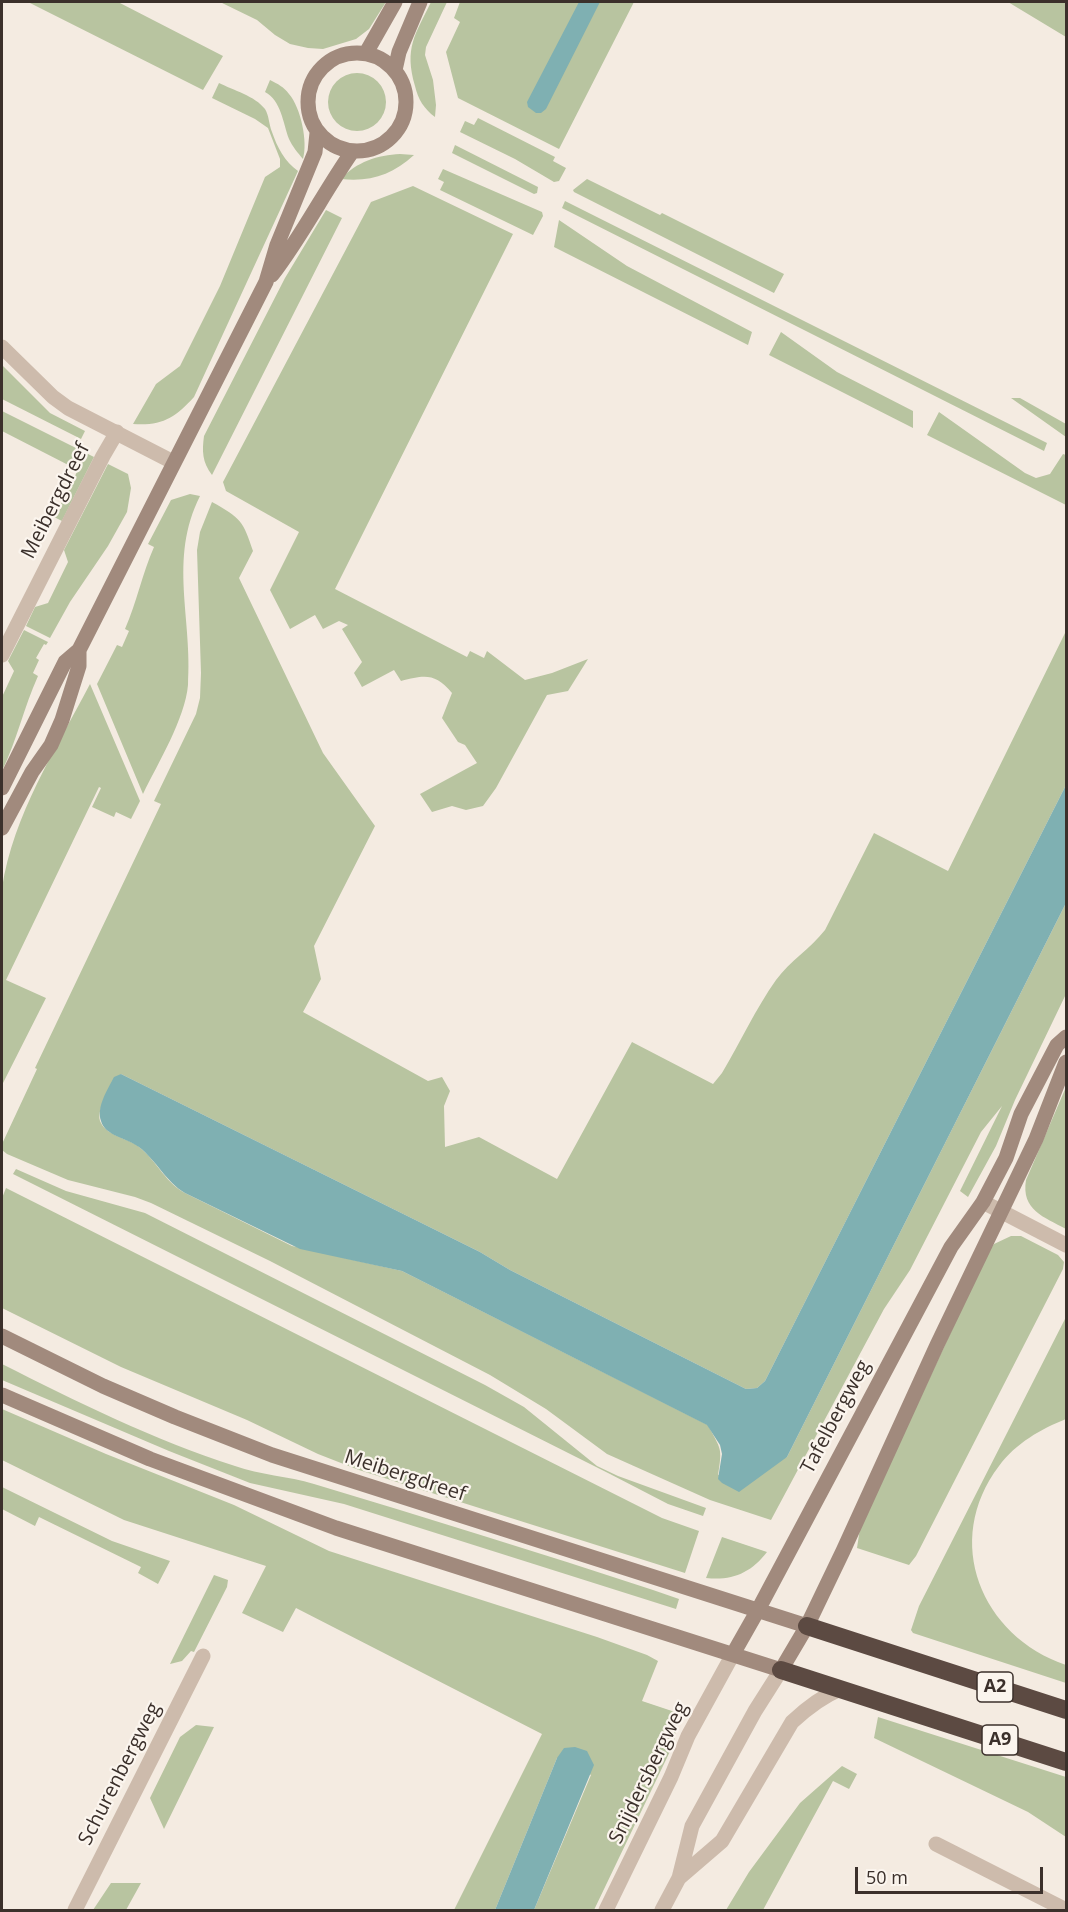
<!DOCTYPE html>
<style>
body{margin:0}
#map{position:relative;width:1068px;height:1912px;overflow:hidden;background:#f4ebe1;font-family:"Open Sans",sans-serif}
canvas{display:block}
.frame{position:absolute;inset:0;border:3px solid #3b302b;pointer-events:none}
.scale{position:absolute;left:855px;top:1867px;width:188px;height:27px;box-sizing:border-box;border:3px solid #3b302b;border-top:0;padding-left:8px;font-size:18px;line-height:21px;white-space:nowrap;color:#3b302b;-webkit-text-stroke:4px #fbf5ee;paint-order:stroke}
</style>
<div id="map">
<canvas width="1068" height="1912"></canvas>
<div class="frame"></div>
<div class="scale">50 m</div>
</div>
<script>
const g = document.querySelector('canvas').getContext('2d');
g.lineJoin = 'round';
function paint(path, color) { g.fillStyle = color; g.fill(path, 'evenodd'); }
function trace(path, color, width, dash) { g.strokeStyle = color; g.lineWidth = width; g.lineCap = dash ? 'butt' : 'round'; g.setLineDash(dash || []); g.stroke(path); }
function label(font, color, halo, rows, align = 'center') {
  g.font = font + ' "Open Sans",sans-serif'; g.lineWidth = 4.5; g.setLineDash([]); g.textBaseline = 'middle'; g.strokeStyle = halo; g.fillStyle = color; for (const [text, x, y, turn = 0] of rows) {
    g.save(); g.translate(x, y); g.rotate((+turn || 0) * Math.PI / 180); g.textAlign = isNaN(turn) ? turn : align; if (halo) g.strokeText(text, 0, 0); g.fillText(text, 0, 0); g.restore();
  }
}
paint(new Path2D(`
 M28 2H118L223 56 203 90Z
 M220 2H386L369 29 356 39 323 49 308 48 290 44 275 35 257 20Z
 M431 2H447L426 47 425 55 433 80 436 105 435 117C424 109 418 99 415 86 404 48 415 35 431 2Z
 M460 2H634L559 149 458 98 446 52 460 22 454 18Z
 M1008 2H1066V37Z
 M328 102a29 29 0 1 1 58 0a29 29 0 1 1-58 0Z
 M270 80C278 84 284 87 289 94 301 108 308 142 303 159 298 153 292 146 289 139 283 123 281 100 265 92Z
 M219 83C233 90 255 96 265 109 269 115 269 125 272 132 277 147 285 162 298 171L194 397C175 418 162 426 133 424L156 384 180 366 220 286 265 177 280 167V159L268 128 255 119 212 98Z
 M478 118 555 157 553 161 566 168 559 181 554 182 515 159 460 132 465 121 474 125Z
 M455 145 538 187 537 193 534 194 452 153Z
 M400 154 414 155C392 175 371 182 341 179 356 162 378 155 400 154Z
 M443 169 542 212 543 216 533 235 440 190 444 182 438 179Z
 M587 179 660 215 662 213 784 274 774 293 574 192 573 190Z
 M413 186 513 234 335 589 467 657 470 651 484 658 487 651 525 680 552 673 588 659 568 691 547 695 496 788 483 806 466 810 452 806 432 812 420 794 477 763 465 745 458 742 442 718 452 693C435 673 425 675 401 681L394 670 362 687 354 673 362 662 342 629 348 625 339 621 323 629 315 615 290 629 270 590 299 532 226 491 223 482 371 202Z
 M565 201 1047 443 1044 451 562 208Z
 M326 210 342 218 212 475C202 462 202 451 204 436L285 278Z
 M559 220 627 266 752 332 748 345 554 247Z
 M781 332 837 372 913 411V428L769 355Z
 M2 365 50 413 85 431 81 439 2 399Z
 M1011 398H1020L1066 424V437Z
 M2 411 94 457 62 521 54 517 78 470 2 431Z
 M939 412 1025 473 1036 478 1050 474 1063 454 1066 455V505L927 435Z
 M108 464 128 474 131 488 127 512 108 546 70 602 50 638 26 626 35 607 48 603 68 562 64 550Z
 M190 494 200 496C168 560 193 618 188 685 185 719 158 763 143 794L97 684 117 645 122 647 129 631 125 629C137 602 142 574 154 547L148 544 171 500Z
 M212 502C241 518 243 521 253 551L239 578 323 753 375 826 314 946 321 979 303 1012 428 1081 442 1077 450 1091 444 1106 445 1147 479 1137 557 1179 632 1042 713 1084 722 1073C740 1043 756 1008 776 980 790 961 810 949 825 930L874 833 948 871 1066 631V785L765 1381 757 1388 746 1389 510 1270 480 1252 121 1074C114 1086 96 1107 100 1121 105 1134 124 1138 135 1144 155 1157 164 1182 185 1193L292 1246 402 1271 708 1425C720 1449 723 1446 718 1475L787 1457 1066 903V994L1015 1100 996 1146 968 1197 960 1191 1002 1106 981 1132 910 1270 884 1309 771 1520 710 1500 607 1454 546 1409 490 1375 270 1261 151 1203 135 1197 68 1180 7 1154 2 1150V1144L37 1069 35 1068 161 804 154 801 196 714 200 698 201 673 197 550 200 532Z
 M24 630 48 642 46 645 44 644 36 658 39 660 33 673 38 676C24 707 17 740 2 771V697L14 671 8 661Z
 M90 684 140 801 131 819 116 812 114 817 92 807 101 788 99 787 6 980 46 998 2 1085V888C13 815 56 749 90 684Z
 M1066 1087V1229C1044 1217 1021 1210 1026 1180Z
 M16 1169 66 1191 145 1213 485 1385 524 1407 597 1466 618 1476 706 1508 703 1516 668 1504 610 1474 13 1174Z
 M6 1188 662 1518 699 1531 685 1573 359 1470 318 1454 247 1420 121 1367 2 1308V1198Z
 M1011 1236H1021L1058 1255 1064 1262 1063 1269 916 1556 909 1565 857 1548 860 1528 988 1252 994 1244Z
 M1066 1317V1419C1041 1429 1016 1443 999 1466 942 1541 981 1636 1066 1665V1683L913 1633 911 1630 919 1606Z
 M2 1364C77 1402 154 1440 235 1466 260 1475 288 1476 314 1484 428 1518 540 1553 653 1590L679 1599 676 1609 344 1504 250 1483 169 1451 2 1380Z
 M2 1409 106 1454 234 1505 329 1551 597 1637 647 1655 658 1661 642 1701 678 1713 674 1743 594 1910H534L591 1775 557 1758 495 1910H454L542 1734 296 1608 283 1632 242 1613 266 1566 124 1520 2 1460Z
 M2 1487 112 1541 170 1561 158 1584 138 1573 141 1567 39 1517 35 1526 2 1509Z
 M722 1537 767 1552C751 1573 732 1581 706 1578Z
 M214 1575 228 1580 227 1587 194 1652 191 1651 182 1661 170 1664Z
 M878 1717 1066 1777V1837L1028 1812 874 1738Z
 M196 1725 214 1727 164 1829 150 1798 180 1737Z
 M842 1766 857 1774 849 1789 833 1781 763 1910H726L749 1872 800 1803Z
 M111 1883H141L126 1910H93Z`), '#b8c4a0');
paint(new Path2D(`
 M579 2H600L546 109 541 113H536L528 107 527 102Z
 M1066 785V903L787 1457 739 1492 722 1483 718 1479 722 1454 720 1445 707 1425 402 1271 300 1249 185 1193C166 1182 156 1160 139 1147 127 1138 105 1136 101 1121 96 1107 108 1089 114 1077L121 1074 480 1252 510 1270 746 1389 757 1388 765 1381Z
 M575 1747 587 1751 594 1765 534 1910H495L557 1758 564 1748Z`), '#7fb0b2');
trace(new Path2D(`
 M2 347 53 397 68 408 173 462
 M2 655 103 456 117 432
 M983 1202 1066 1245
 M936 1844 1066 1910
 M679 1878 722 1841 792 1722C807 1708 821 1697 840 1689
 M75 1910 203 1656
 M606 1910 671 1777 688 1736 733 1654
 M662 1910 679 1878 692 1826 755 1711 781 1670`), '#cdbbac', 15);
trace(new Path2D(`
 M308 102a49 49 0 1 1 98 0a49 49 0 1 1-98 0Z
 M366 53 395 2
 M395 70 399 52 420 2
 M272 275C302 236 324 192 352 152
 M2 788 65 662 79 650 266 282 277 245 315 152 317 133
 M2 828 32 772 51 745 62 720 79 666V650
 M2 1336 103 1386 175 1417 272 1455 807 1626
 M2 1395 150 1459 336 1528 781 1670 807 1626 843 1551 937 1345 1036 1139 1066 1062
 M733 1654 758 1610 951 1247 983 1202 1006 1158 1021 1114 1057 1045 1066 1037`), '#a18a7d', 15);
trace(new Path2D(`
 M807 1626 1066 1710
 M781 1670 1066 1762`), '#5c4a42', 18);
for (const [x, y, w] of [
 [995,1687,36],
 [1000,1740,36]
]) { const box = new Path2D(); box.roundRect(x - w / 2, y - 15, w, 30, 4.5); g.fillStyle = '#fbf5ee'; g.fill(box); trace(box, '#3b302b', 1.5); }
label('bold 18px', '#3b302b', null, [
 ["A2",995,1687],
 ["A9",1000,1740]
]);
label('20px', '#3b302b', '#fbf5ee', [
 ["Meibergdreef",56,501,-63],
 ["Tafelbergweg",836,1417,-62],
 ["Meibergdreef",405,1476,18],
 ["Snijdersbergweg",649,1773,-64],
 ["Schurenbergweg",120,1774,-63]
]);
</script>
